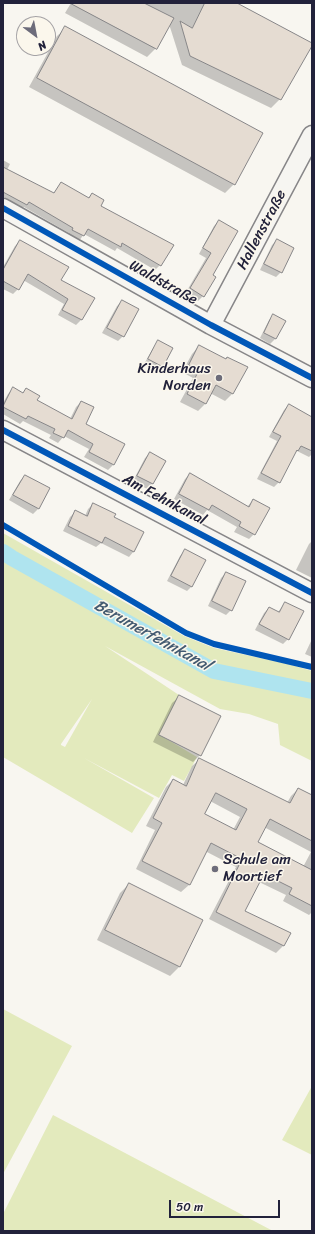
<!DOCTYPE html>
<meta charset="utf-8">
<style>
body{margin:0}
#map{position:relative;width:315px;height:1234px;overflow:hidden;background:#f8f6f0;font-family:Sriracha,sans-serif}
canvas{display:block}
.frame{position:absolute;inset:0;border:4px solid #22223b;pointer-events:none}
.north{position:absolute;left:16px;top:16px;width:40px;height:40px;box-sizing:border-box;background:#fbf7ec;border:1px solid #a4a2a5;border-radius:50%;rotate:148deg;font-size:11px;font-weight:700;line-height:16px;text-align:center;color:#22223b}
.north::after{content:'';display:block;margin:auto;width:14px;height:18px;background:#6d6c7a;clip-path:polygon(50% 0,100% 100%,50% 72%,0 100%)}
.scale{position:absolute;left:169px;top:1200px;width:111px;height:18px;box-sizing:border-box;border:2px solid #22223b;border-top:0;padding-left:5px;font-size:12px;line-height:14px;white-space:nowrap;color:#22223b;-webkit-text-stroke:3px #fbf7ec;paint-order:stroke}
</style>
<div id="map">
<canvas width="315" height="1234"></canvas>
<div class="frame"></div>
<div class="north">N</div>
<div class="scale">50 m</div>
</div>
<script>
const g = document.querySelector('canvas').getContext('2d');
g.lineJoin = 'round';
function paint(path, color) { g.fillStyle = color; g.fill(path, 'evenodd'); }
function trace(path, color, width, dash) { g.strokeStyle = color; g.lineWidth = width; g.lineCap = dash ? 'butt' : 'round'; g.setLineDash(dash || []); g.stroke(path); }
function label(font, color, halo, rows, align = 'center') {
  g.font = font + ' Sriracha,sans-serif'; g.lineWidth = 3; g.setLineDash([]); g.textBaseline = 'middle'; g.strokeStyle = halo; g.fillStyle = color; for (const [text, x, y, turn = 0] of rows) {
    g.save(); g.translate(x, y); g.rotate((+turn || 0) * Math.PI / 180); g.textAlign = isNaN(turn) ? turn : align; if (halo) g.strokeText(text, 0, 0); g.fillText(text, 0, 0); g.restore();
  }
}
paint(new Path2D(`
 M3 533 184 636 214 648 288 664 312 671V761L280 745 278 724 249 714 220 709 105 646 179 695 160 735 197 757 184 781 172 775 159 798 84 758 154 798 132 833 3 757ZM92 699 65 747 61 745V744Z
 M3 1009 72 1046 3 1174Z
 M312 1086V1155L282 1140Z
 M53 1115 273 1231H3V1214Z`), '#e3eabd');
paint(new Path2D(`
 M71 3H235L280 99 271 108 182 65 169 24 156 48 147 57 65 13Z
 M66 28 234 184 225 193 29 87 57 36Z
 M3 160 10 164 7 170 53 194 61 183 88 198 92 194 100 206 160 265 155 270 117 248 115 251 84 234 79 241 68 235 69 233 24 207 21 209 9 203 10 200 3 197Z
 M219 221 203 296 198 301 185 294 206 258 199 254 214 226Z
 M277 240 281 272 276 277 260 270 272 245Z
 M20 241 60 280 93 298 81 320 76 325 58 315 64 304 23 280 18 289 13 294 3 289V267L15 246Z
 M122 301 138 309 123 336 118 341 102 333 117 306Z
 M274 315 284 321 275 339 270 344 260 338 269 320Z
 M159 342 162 366 157 371 144 364 154 347Z
 M199 346 225 360 246 367 232 394 225 401 210 393 205 404 198 411 180 402 193 378 182 372 192 354Z
 M13 389 22 394 26 389 36 401 70 419 76 407 81 402 84 424 113 465 108 470 84 457 89 449 64 436 58 443 49 438 51 435 23 421 20 424 3 414V403L8 394Z
 M289 405 312 418V454L309 457 297 451 293 455 279 482 274 487 257 479 277 441 269 437 284 410Z
 M150 453 164 461 152 484 147 489 133 481 145 458Z
 M190 474 247 507 253 500 254 534 249 539 234 532 237 527 207 510 203 515 174 499 185 479Z
 M25 476 38 509 33 514 9 500 20 481Z
 M93 504 113 517 134 551 129 557 101 543 96 547 63 531 70 517 75 512 85 516 88 509Z
 M312 541V578L296 570 309 544Z
 M185 551 192 586 187 591 167 581 180 556Z
 M226 573 231 610 226 615 208 606 221 578Z
 M285 603 288 639 283 644 255 630 264 613 269 608 278 612Z
 M312 639V657L305 654Z
 M180 696 200 755 193 762 153 742 172 703Z
 M200 759 287 803 291 796 298 789 312 796V912L309 915 283 901 286 895 259 882 244 911 284 945 276 953 209 919 236 867 205 851 189 885 181 892 136 869 155 830 146 826 166 787 173 780 183 785 192 766ZM210 801 240 817 233 830 203 815ZM264 827 311 852 303 867 256 842Z
 M129 884 202 921 179 967 170 976 97 940 120 893Z`), '#0003');
trace(new Path2D(`
 M3 552 12 558 214 671 312 691`), '#afe4ef', 16);
const building = new Path2D(`
 M70 3H144L174 18 157 49Z
 M205 3H237L312 43V46L281 100 190 56 180 21 192 28Z
 M65 26 263 133 235 185 37 78Z
 M3 167 54 193 61 182 89 198 92 193 104 200 101 206 174 245 161 266 122 243 121 247 88 229 84 236 72 230 73 228 29 202 27 205 3 192Z
 M219 220 238 231 213 275 216 277 204 297 190 288 211 253 203 248Z
 M277 239 294 248 282 273 264 264Z
 M20 240 69 267 61 280 95 298 82 320 62 310 68 299 28 274 19 290 3 281V270Z
 M122 300 139 309 124 337 107 328Z
 M273 314 286 321 276 339 264 333Z
 M158 340 173 348 163 367 148 359Z
 M199 345 226 359 227 357 248 367 233 394 216 385 206 404 187 394 199 370 189 365Z
 M13 387 23 393 26 388 40 396 37 400 72 419 81 401 94 407 86 424 125 444 114 465 89 452 93 444 68 430 64 438 53 433 55 429 28 416 26 419 3 407Z
 M289 404 312 417V451L301 446 298 451 297 450 280 483 261 473 281 436 273 432Z
 M150 452 166 461 153 484 137 476Z
 M190 473 249 507 253 499 270 508 255 535 239 526 241 522 212 505 209 510 179 494Z
 M25 475 50 488 39 509 13 495Z
 M93 503 116 514 114 517 144 532 134 552 105 537 102 543 68 526 75 510 87 516Z
 M185 549 206 560 192 587 171 576Z
 M226 572 246 581 232 611 212 601Z
 M285 602 304 611 289 640 259 624 269 607 279 612Z
 M179 695 221 716 201 756 159 735Z
 M199 758 290 803 298 788 312 795V841L270 819 258 842 312 870V906L289 894 292 888 264 874 245 911 291 933 284 946 216 912 242 859 211 843 190 885 142 861 162 823 153 818 173 779 186 786ZM216 793 247 809 236 830 205 814Z
 M129 883 203 920 180 967 105 930Z`);
paint(building, '#e5dcd2');
trace(building, '#878688', 1);
const minor = new Path2D(`
 M3 208 211 325 312 378
 M211 325 312 135
 M3 430 312 593`);
trace(minor, '#878688', 21);
trace(minor, '#f6f5f1', 18);
trace(new Path2D(`
 M3 208 211 325 312 378
 M3 430 312 593
 M3 525 186 633 214 644 312 667`), '#0057b8', 6);
for (const [x, y, r, color] of [
 [219,378,4,"#6d6c7a"],
 [215,869,4,"#6d6c7a"]
]) { const dot = new Path2D(); dot.arc(x, y, r, 0, 2 * Math.PI); g.fillStyle = color; g.fill(dot); trace(dot, '#fbf7ec', 1.5); }
label('15px', '#22223b', '#fbf7ec', [
 ["Hallenstraße",262,230,-62],
 ["Waldstraße",163,283,29],
 ["Am Fehnkanal",164,500,28]
]);
label('15px', '#22223b', '#fbf7ec', [
 ["Kinderhaus",211,369],
 ["Norden",211,386],
 ["Schule am",223,860,"left"],
 ["Moortief",223,877,"left"]
], 'right');
label('italic 16px', '#435a71', '#fbf7ec', [
 ["Berumerfehnkanal",152,636,29]
]);
</script>
